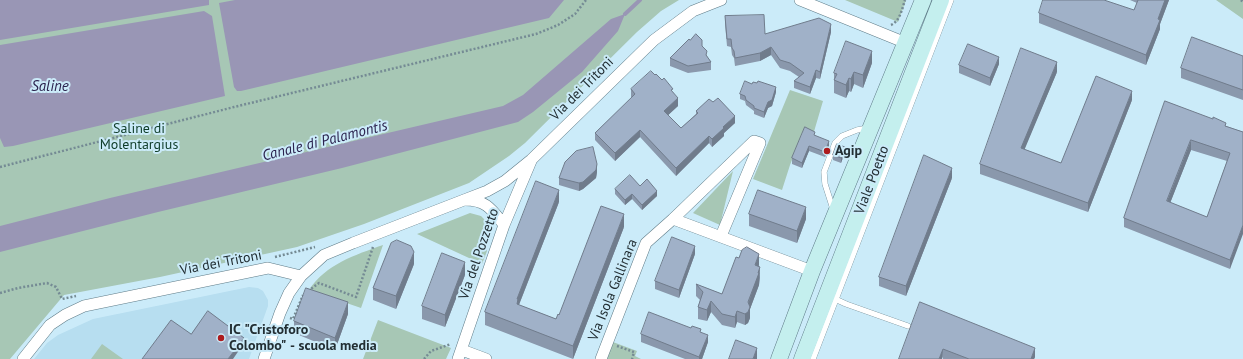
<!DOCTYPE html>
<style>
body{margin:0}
canvas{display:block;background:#cbebf9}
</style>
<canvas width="1243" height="359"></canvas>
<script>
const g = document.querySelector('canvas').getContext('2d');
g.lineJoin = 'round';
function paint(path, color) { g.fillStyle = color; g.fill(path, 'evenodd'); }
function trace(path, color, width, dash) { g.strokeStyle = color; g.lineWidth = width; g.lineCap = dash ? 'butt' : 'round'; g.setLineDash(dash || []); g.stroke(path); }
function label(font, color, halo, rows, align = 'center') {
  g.font = font + ' "PT Sans",sans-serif'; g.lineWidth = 4; g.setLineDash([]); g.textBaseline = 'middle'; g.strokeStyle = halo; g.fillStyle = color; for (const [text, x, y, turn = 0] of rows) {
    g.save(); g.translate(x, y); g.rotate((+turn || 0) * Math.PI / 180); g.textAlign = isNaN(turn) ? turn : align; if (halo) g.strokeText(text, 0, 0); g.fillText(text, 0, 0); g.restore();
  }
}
paint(new Path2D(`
 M249 287 258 288 263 291 268 300V306L249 359H34L47 343 58 335 93 319Z`), '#b7def0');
paint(new Path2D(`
 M0 0H679L661 11 637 32 525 143 509 156 469 183 364 224 297 247 160 277 64 295 10 359H0Z
 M845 0H906L898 22Z
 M1216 0H1243V19Z
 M790 90 823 101 813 135 803 132 790 165 782 190 753 179Z
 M733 171 720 225 693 213Z
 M470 213 481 216 487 222V251L482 264 417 234Z
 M383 245 361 308 309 290C326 264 355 255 383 245Z
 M378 320 451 348 446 359H363Z
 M613 342 637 351 635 356 641 359H607Z
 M102 344 123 359H91Z`), '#a7c7b5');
paint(new Path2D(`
 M0 0H209V5L0 40Z
 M235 0H564L549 18 241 91H237L234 87 219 3Z
 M204 11 212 16 225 96 13 146 4 147 0 138V45Z
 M625 14 618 31 582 72 533 112 518 122 342 168 158 212 0 252V226L110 198 503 106 523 95 611 19Z`), '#9996b5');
trace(new Path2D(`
 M625 14 640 0`), '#9996b5', 4);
const service = new Path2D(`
 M833 209 825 184 824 172 835 143 842 136 857 130 869 128
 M833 298 846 304 908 326
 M813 359 951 0`);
const minor = new Path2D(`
 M800 0 906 43
 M465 200C487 200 492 210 504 225
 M673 219 754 141 760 143 721 236
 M462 350 486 359
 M23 359 50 325 65 315 84 306 268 268 301 276
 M264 359 280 313 289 293 301 276 324 255 353 243 464 200 487 191 505 181 531 160 654 40 693 11 721 0
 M458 359 504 225 531 161
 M601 359 646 243 673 219 812 271`);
const secondary = new Path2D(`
 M779 359 812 271 923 0
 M802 359 941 0`);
trace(service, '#5f7c88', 6);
trace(minor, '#5f7c88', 12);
trace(secondary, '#5f7c88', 17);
trace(new Path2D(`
 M1241 0 1243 2
 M891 25C900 21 902 9 905 0
 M0 167 234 107 536 34 558 25 575 14 586 0
 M275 257 315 247
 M308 291 319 283 356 297 373 247
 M0 293 18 288 47 283 56 287 62 299 76 296
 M290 318 293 319 303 295
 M617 346 634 352 632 359
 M424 359 431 351 451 344`), '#758b94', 2.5, [2, 2]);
trace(service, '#fff', 5.5);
trace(minor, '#fff', 11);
trace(secondary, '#c4efee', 16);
paint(new Path2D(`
 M1130 0H1169L1160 24V29L1146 65 1039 23V13L1134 10 1137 3Z
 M725 16 765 34 831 32 820 79 816 78 810 94 794 88V81L799 77 790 71 780 68 771 55 760 61 735 66 734 58 732 55 731 47 727 46 725 24Z
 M702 46 707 56 711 62V70L688 73 670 66V58Z
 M1243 56V100L1181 78V68Z
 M872 63 863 88 854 84 851 92 849 91 846 98 834 93V73Z
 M999 64 990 86 959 73V65Z
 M1057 72 1024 149 1061 163 1132 100 1088 212 980 174V164Z
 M752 84 776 92 772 106 768 108 764 118 754 114V111L746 105 745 101 740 99V94Z
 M631 89 673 92 678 106 668 115 681 128 696 114V111L735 123 724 133V136L712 147 709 143 676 176 640 137 615 161 595 140V133L632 98 631 97Z
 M1165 101 1226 126 1243 132 1230 269 1124 227V218ZM1191 150 1227 161 1207 217 1170 203Z
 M815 136 829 146 825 157 809 151 802 168 792 164V158Z
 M845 152 841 163 833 160V155Z
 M597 172 596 178 583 189 579 191 559 185V178Z
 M952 178 906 296 879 286V277Z
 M640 186 657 196 642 210 632 199 625 205 615 194V189Z
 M559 202 519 305 556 319 624 227 573 359 485 325V312Z
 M749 214 806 219 797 243 749 226Z
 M695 254 679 298 655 289V281Z
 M414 264 396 309 373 300V288Z
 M759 265 760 278 759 285 750 309V318L748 323 745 325 737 322 735 328 722 325 711 312 707 321 698 319V307L700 300 696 296V284L722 294Z
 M465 275 445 327 422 319V306Z
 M920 302 1035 357 1034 359H943Z
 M348 314 335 350 294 333V321Z
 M641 334 708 342 702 359H685L641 342Z`), '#8a98ac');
paint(new Path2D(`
 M1165 0H1169L1160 24V29L1146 65V55L1158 19Z
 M831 24V32L820 79V72Z
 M771 47V55L760 61V53Z
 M872 51V63L863 88V75Z
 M999 57V64L990 86V78Z
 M1057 62V72L1021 158V148Z
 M816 70V78L810 94V87Z
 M854 72V84L851 92V79Z
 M849 78V91L846 98V85Z
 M776 87V92L772 106 768 108 764 118V112L768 102Z
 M1132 91V100L1088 212V203Z
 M678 98V106L664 119V111Z
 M735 116V123L724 133V136L712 147V139L723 127Z
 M640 130V137L615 161V153Z
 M709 136V143L676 176V168Z
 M1191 140V150L1167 211V201Z
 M829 141V146L825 157V152Z
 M809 146V151L802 168V163Z
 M845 147V152L841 163V158Z
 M597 164V172L596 178 583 189 579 191V183Z
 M952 168V178L906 296V286Z
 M559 190V202L518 307 517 317V299Z
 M657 191V196L642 210V205Z
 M632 194V199L625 205V200Z
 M806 207V219L797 243V231Z
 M624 214V227L573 359V346Z
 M1243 225V234L1230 269V260Z
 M695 246V254L679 298V290Z
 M414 252V264L396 309V296Z
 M759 254V265L755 276V265Z
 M465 262V275L445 327V315Z
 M760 267 759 285 750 309V318L748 323 745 325V314Z
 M711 301V312L707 321V310Z
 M348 302V314L335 350V338Z
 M737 311V322L735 328V317Z
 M708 335V342L702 359H699V357Z
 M244 338V343L233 359H228Z
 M757 348V359H753Z
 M1035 348V357L1034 359H1031Z
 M943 349 942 359H939Z`), '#707c8c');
const building = new Path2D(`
 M1043 0H1104L1134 10 1138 0H1165L1158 19 1160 20 1146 55 1039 13Z
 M764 15 765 34 819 18 831 24 820 72 816 70 810 87 794 81 804 73 790 63 780 60 771 47 760 53 735 58 734 51 732 48 731 39H727L725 16Z
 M696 34 702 40V46L707 51 706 55 711 62 688 66 670 58 689 39 690 40Z
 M1192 37 1243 56V90L1181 68Z
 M846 41 872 51 863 75 854 72 851 79 849 78 846 85 834 80 837 74 834 73Z
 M968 44 999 57 990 78 959 65Z
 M1021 48 1057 62 1021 148 1061 163 1096 76 1132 91 1088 203 980 164Z
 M651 71 655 75 656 74 662 80 664 78 673 89 671 90 678 98 664 111 681 128 698 113 696 111 709 99 713 102 718 98 735 116 723 127 724 128 712 139 709 136 676 168 640 130 615 153 595 133 634 95 635 94 631 89Z
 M745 81 752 84 753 82 757 83 758 81 776 87 772 100 768 102 764 112 754 108V106L746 100 745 96 740 94Z
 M1165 101 1213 119V117L1226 123 1225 126 1243 132V225L1230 260 1124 218ZM1191 140 1230 153 1207 217 1167 201Z
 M805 127 815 132 814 135 829 141 825 152 809 146 802 163 792 158Z
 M837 144 845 147 841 158 833 155Z
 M593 147 597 164 596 170 583 182 579 183 559 178 565 162 576 151Z
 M924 155 952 168 906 286 879 277Z
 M630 175 640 186 647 179 657 191 642 205 632 194 625 200 615 189Z
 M536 181 559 190 517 299H518L517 304 556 319 558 314 559 315 601 206 624 214 573 346 485 312Z
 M758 190 806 207 797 231 749 214Z
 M672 237 695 246 679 290 655 281Z
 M397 240 411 246 414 252 396 296 373 288 391 243Z
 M747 247 759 254 755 265 760 267 758 273H759L748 302 750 307 748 312 745 314 737 311 735 317 722 314 711 301 707 310 698 307 703 292 696 284 722 294 736 257 739 258 742 250Z
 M442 253 465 262 445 315 422 306Z
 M306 288 348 302 335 338 294 321Z
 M920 302 1035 348 1031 359H969L943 349 939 359H899Z
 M208 311 244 338 228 359H142L171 320 191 334Z
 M649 312 691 328 692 326 701 329 700 332 708 335 699 357 641 334Z
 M736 340 757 348 753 359H729Z`);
paint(building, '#a0b1c8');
trace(building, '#707c8c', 1);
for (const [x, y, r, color] of [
 [827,151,4,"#ad1b1e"],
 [221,338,4,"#ad1b1e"]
]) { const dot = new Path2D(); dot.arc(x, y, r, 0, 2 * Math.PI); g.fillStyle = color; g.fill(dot); trace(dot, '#cbebf9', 1.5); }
label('14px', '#222e33', '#cbebf9', [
 ["Via dei Tritoni",582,89,-45],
 ["Viale Poetto",872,180,-69],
 ["Via del Pozzetto",479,254,-71],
 ["Via dei Tritoni",221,263,-11],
 ["Via Isola Gallinara",613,290,-68]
]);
label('14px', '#0f3d29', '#cbebf9', [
 ["Saline di",139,129],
 ["Molentargius",139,145]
]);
label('bold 14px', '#222e33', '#cbebf9', [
 ["Agip",835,151],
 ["IC \"Cristoforo",229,330],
 ["Colombo\" - scuola media",229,346]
], 'left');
label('italic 15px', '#2b234e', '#cbebf9', [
 ["Saline",50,87],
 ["Canale di Palamontis",325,141,-14]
]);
</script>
